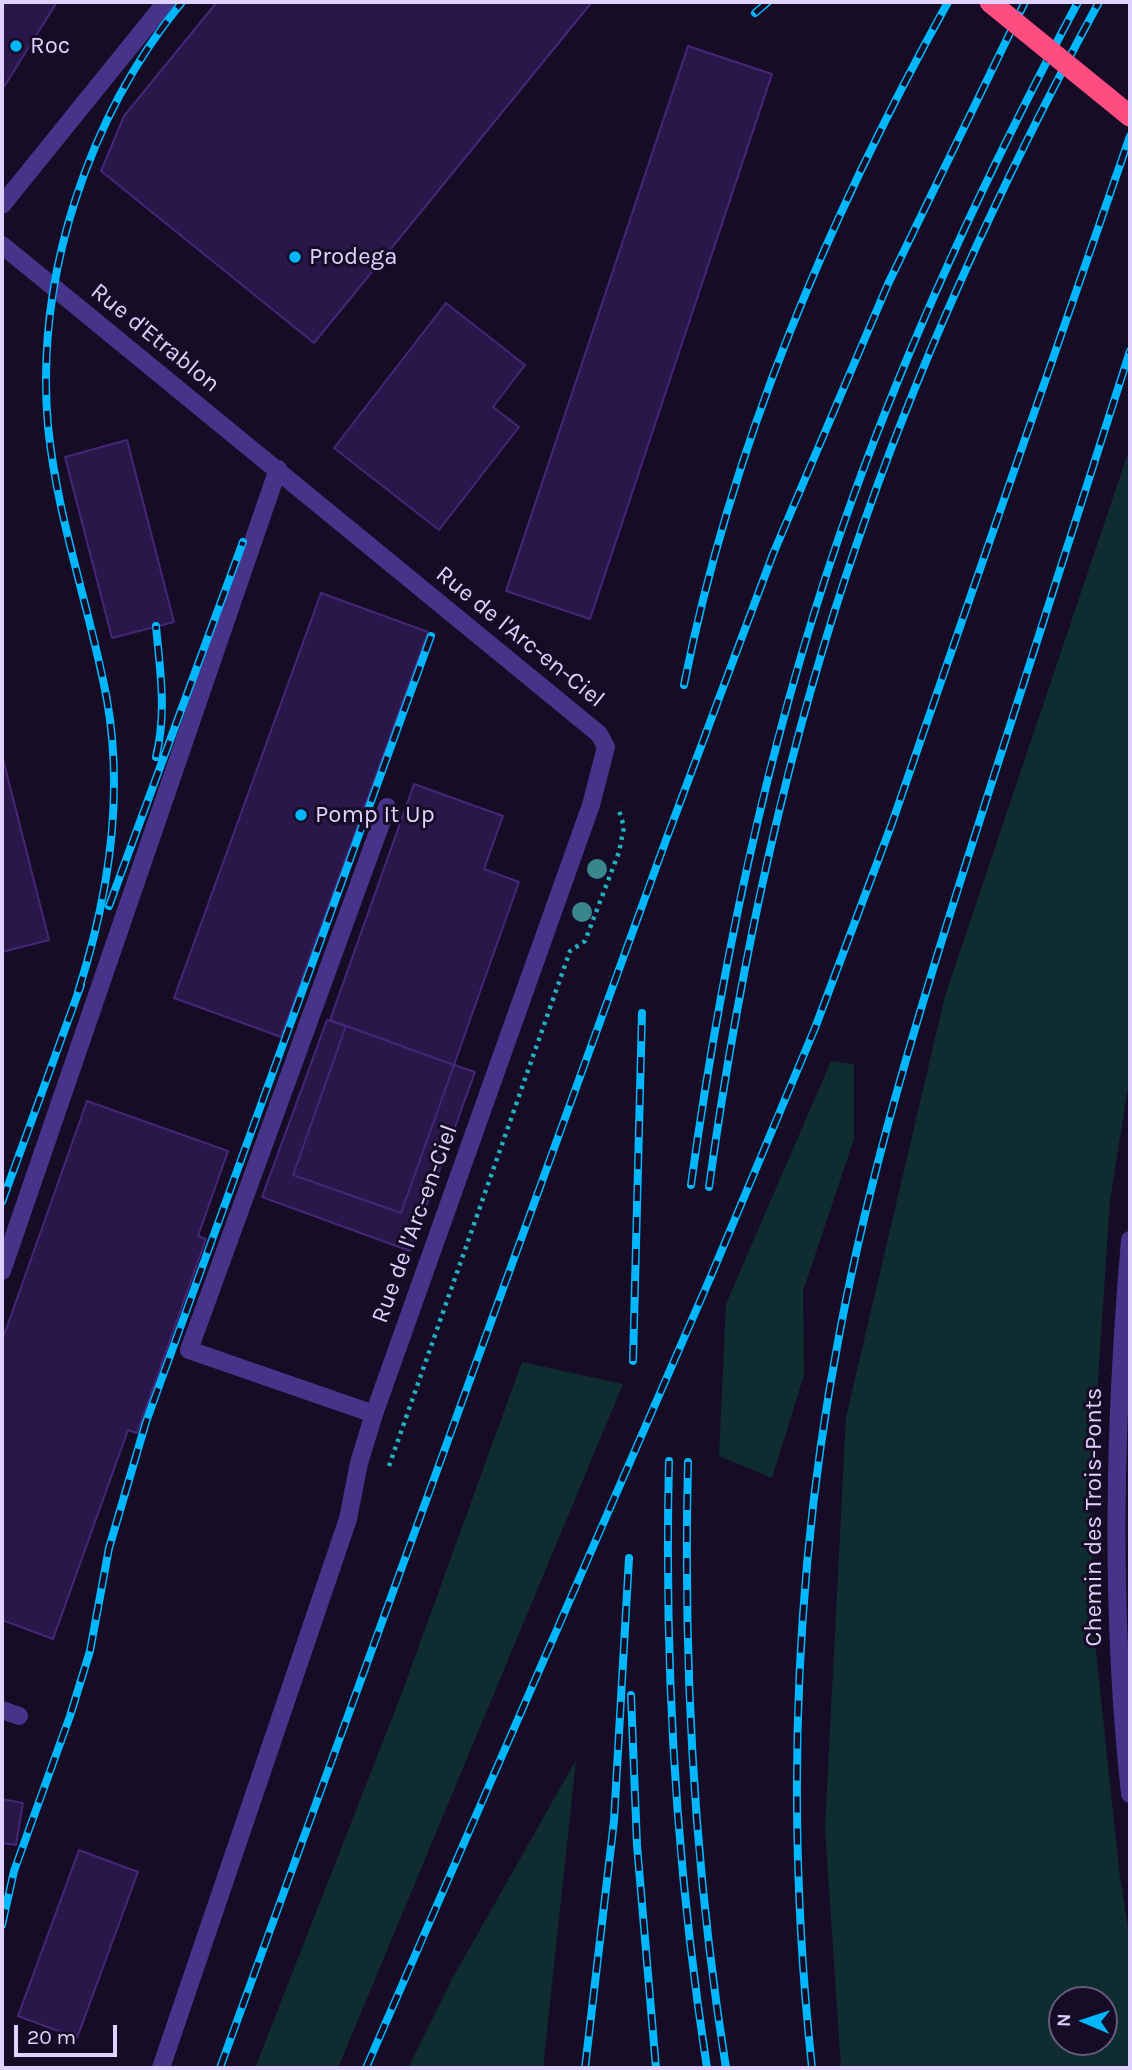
<!DOCTYPE html>
<style>
body{margin:0}
#map{position:relative;width:1132px;height:2070px;overflow:hidden;background:#160c26;font-family:Karla,sans-serif}
canvas{display:block}
.frame{position:absolute;inset:0;border:4px solid #dfd2ff;pointer-events:none}
.north{position:absolute;left:1048px;top:1986px;width:70px;height:70px;box-sizing:border-box;background:#160c26;border:2px solid #665b7d;border-radius:50%;rotate:272deg;font-size:19px;font-weight:700;line-height:28px;text-align:center;color:#dfd2ff}
.north::after{content:'';display:block;margin:auto;width:24px;height:32px;background:#00b6fd;clip-path:polygon(50% 0,100% 100%,50% 72%,0 100%)}
.scale{position:absolute;left:14px;top:2025px;width:103px;height:32px;box-sizing:border-box;border:4px solid #dfd2ff;border-top:0;padding-left:9px;font-size:21px;line-height:24px;white-space:nowrap;color:#dfd2ff;-webkit-text-stroke:5px #160c26;paint-order:stroke}
</style>
<div id="map">
<canvas width="1132" height="2070"></canvas>
<div class="frame"></div>
<div class="north">N</div>
<div class="scale">20 m</div>
</div>
<script>
const g = document.querySelector('canvas').getContext('2d');
g.lineJoin = 'round';
function paint(path, color) { g.fillStyle = color; g.fill(path, 'evenodd'); }
function trace(path, color, width, dash) { g.strokeStyle = color; g.lineWidth = width; g.lineCap = dash ? 'butt' : 'round'; g.setLineDash(dash || []); g.stroke(path); }
function label(font, color, halo, rows, align = 'center') {
  g.font = font + ' Karla,sans-serif'; g.lineWidth = 6; g.setLineDash([]); g.textBaseline = 'middle'; g.strokeStyle = halo; g.fillStyle = color; for (const [text, x, y, turn = 0] of rows) {
    g.save(); g.translate(x, y); g.rotate((+turn || 0) * Math.PI / 180); g.textAlign = isNaN(turn) ? turn : align; if (halo) g.strokeText(text, 0, 0); g.fillText(text, 0, 0); g.restore();
  }
}
paint(new Path2D(`
 M1130 447V1075L1110 1200 1090 1501 1096 1652 1120 1878 1130 1939V2068H841L825 1828 846 1417 945 996ZM1062 2000H1104V2042H1062Z
 M831 1061 854 1064V1139L803 1291 804 1375 772 1478 719 1456 726 1304Z
 M522 1362 623 1384 338 2068H255L400 1698Z
 M576 1760 543 2068H408L452 1979Z`), '#0f2c31');
const building = new Path2D(`
 M2 2H57L2 90Z
 M217 2H592L314 343 101 171 124 116Z
 M688 46 772 74 590 619 506 591Z
 M446 303 525 365 493 407 519 427 439 530 334 448Z
 M127 440 174 622 112 638 65 457Z
 M321 593 428 632 281 1037 174 998Z
 M2 755 49 940 2 952Z
 M414 784 503 816 484 869 519 882 454 1065 330 1020Z
 M327 1020 346 1026 293 1175 401 1213 454 1065 475 1072 410 1251 262 1197Z
 M346 1026 454 1065 401 1213 293 1175Z
 M87 1101 228 1151 198 1236 206 1239 137 1433 128 1430 53 1639 2 1620V1341Z
 M2 1799 23 1803 16 1845 2 1843Z
 M79 1850 138 1872 77 2038 18 2016Z`);
paint(building, '#2a1749');
trace(building, '#452677', 2);
trace(new Path2D(`
 M389 1466 570 951 585 941 619 852 624 827 618 807`), '#23afc2', 4.5, [3.5, 5]);
trace(new Path2D(`
 M2 205 166 2
 M2 245 599 734 606 747 591 805 374 1414 359 1463 348 1519 161 2068
 M1130 1240C1114 1426 1110 1609 1130 1794
 M2 1271 278 469
 M374 1414 189 1350 387 807
 M2 1710 19 1716`), '#46338a', 18);
const rail = new Path2D(`
 M755 13 768 2
 M684 685C732 443 829 217 948 2
 M156 757C167 712 160 670 156 626
 M109 906 243 542
 M78 992C108 899 124 797 107 700 90 608 57 519 48 426 35 277 88 117 182 2
 M691 1185C723 952 772 722 852 500 914 328 992 163 1078 2
 M709 1187C739 970 784 756 855 549 919 360 1004 177 1099 2
 M2 1202 81 985
 M633 1361 642 1013
 M669 1461C664 1665 676 1867 707 2068
 M688 1462C683 1665 694 1867 726 2068
 M631 1695 637 1845 656 2068
 M2 1925 14 1871 70 1716 90 1651 109 1548 146 1422 431 636
 M220 2068 666 840 773 554 888 284 1025 2
 M366 2068 711 1276 815 1028 891 826 1130 136
 M585 2068 614 1821 629 1558
 M812 2068C786 1824 793 1578 839 1336 871 1165 923 998 976 832 1027 671 1079 511 1130 351`);
trace(rail, '#00b6fd', 8);
trace(rail, '#160c26', 5, [16]);
trace(new Path2D(`
 M990 2 1130 116`), '#ff4d82', 21);
g.fillStyle = '#37878c';
for (const [x, y] of [
 [597,869],
 [582,912]
]) { g.beginPath(); g.arc(x, y, 10, 0, 2 * Math.PI); g.fill(); }
for (const [x, y, r, color] of [
 [16,46,7,"#00b6fd"],
 [295,257,7,"#00b6fd"],
 [301,815,7,"#00b6fd"]
]) { const dot = new Path2D(); dot.arc(x, y, r, 0, 2 * Math.PI); g.fillStyle = color; g.fill(dot); trace(dot, '#160c26', 2.5); }
label('24px', '#dfd2ff', '#160c26', [
 ["Roc",30,46],
 ["Prodega",309,257],
 ["Pomp It Up",315,815]
], 'left');
label('24px', '#dfd2ff', '#160c26', [
 ["Rue d'Etrablon",155,338,39],
 ["Rue de l'Arc-en-Ciel",520,637,39],
 ["Rue de l'Arc-en-Ciel",415,1224,-70],
 ["Chemin des Trois-Ponts",1094,1517,-90]
]);
</script>
